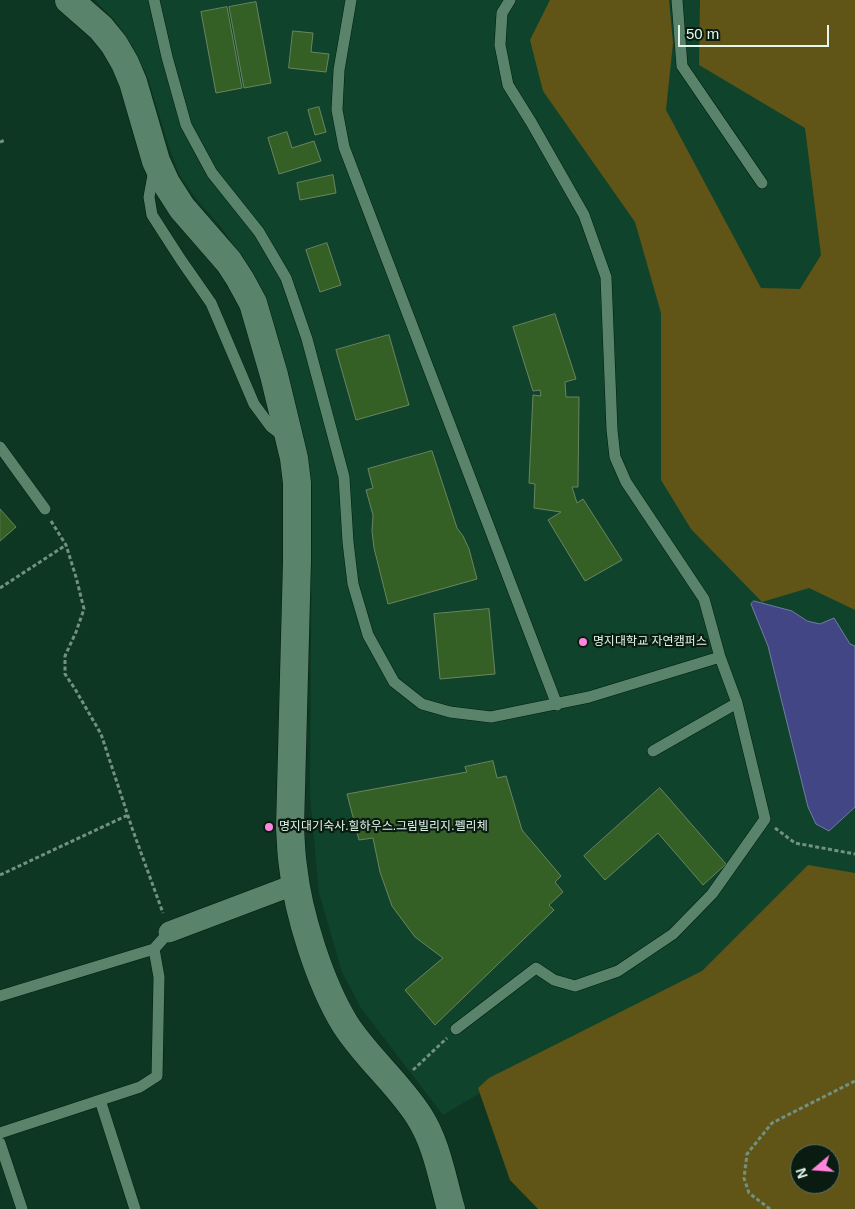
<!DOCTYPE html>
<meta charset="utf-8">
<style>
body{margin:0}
#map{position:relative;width:855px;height:1209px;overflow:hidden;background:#0e3723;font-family:Arial,sans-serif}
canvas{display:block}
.north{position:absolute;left:790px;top:1144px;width:50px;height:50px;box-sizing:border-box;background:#0a1b11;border:1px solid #617368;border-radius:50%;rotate:252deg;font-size:14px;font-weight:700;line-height:20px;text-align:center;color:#e3f8eb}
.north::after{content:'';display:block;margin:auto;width:18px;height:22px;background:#ff85df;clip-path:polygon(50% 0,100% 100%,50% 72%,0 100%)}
.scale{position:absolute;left:678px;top:25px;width:151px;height:22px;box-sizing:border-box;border:2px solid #e3f8eb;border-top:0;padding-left:6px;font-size:15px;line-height:18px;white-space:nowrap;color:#e3f8eb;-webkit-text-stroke:4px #0a1b11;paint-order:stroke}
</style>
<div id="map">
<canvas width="855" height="1209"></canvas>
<div class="north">N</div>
<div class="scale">50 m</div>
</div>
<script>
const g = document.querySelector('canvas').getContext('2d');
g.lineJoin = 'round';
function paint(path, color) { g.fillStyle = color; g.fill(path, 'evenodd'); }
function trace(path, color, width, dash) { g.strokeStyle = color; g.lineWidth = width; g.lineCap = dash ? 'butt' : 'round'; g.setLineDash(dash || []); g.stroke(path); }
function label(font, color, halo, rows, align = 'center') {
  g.font = font + ' Arial,"Noto Sans KR",sans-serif'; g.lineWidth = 4.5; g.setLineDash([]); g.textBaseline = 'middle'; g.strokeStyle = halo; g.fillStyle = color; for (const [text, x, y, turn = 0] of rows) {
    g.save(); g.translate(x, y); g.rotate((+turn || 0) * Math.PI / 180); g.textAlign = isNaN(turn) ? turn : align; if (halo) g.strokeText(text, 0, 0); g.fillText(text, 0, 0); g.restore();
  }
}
paint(new Path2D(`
 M95 0H855V1062L550 1052 443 1115 361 1008 342 972 319 893 310 795 312 488 305 445 280 345 263 297 244 261 222 228 198 201 180 176 169 147 148 78 133 48 115 21Z`), '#10432b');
paint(new Path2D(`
 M550 0H669L673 43 666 110 761 288 800 289 821 255 805 128 699 65 700 0H855V610L809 588 762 602 691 529 661 480V313L635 222 543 91 530 40Z
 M808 865 855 873V1209H538L510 1180 478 1088 489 1078 702 971ZM800 1154H830V1184H800Z`), '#605517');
const water = new Path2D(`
 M754 601 792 611 807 621 820 624 834 618 850 644 855 646V807L829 831 816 824 808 807 768 646 751 604Z`);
paint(water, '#424684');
trace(water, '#727ba3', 1);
const building = new Path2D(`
 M256 2 271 83 244 88 229 7Z
 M227 7 242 88 216 93 201 12Z
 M293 31 313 33 311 52 329 54 326 72 289 68Z
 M319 107 326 132 315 135 308 110Z
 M287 132 292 148 314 141 321 161 279 174 268 138Z
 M333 175 336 193 300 200 297 183Z
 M327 243 341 285 320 292 306 250Z
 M555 314 576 379 565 382 566 397H579L578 487H572L577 503 583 499 622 560 585 581 548 520 561 512 534 508 535 484 529 483 533 395 541 396 540 390 533 391 513 327Z
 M389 335 409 405 356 420 336 350Z
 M432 451 457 528 463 536 469 549 477 579 388 604 374 548 372 531 373 515 366 490 373 488 368 469Z
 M0 509 16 527 0 541Z
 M489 609 495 674 440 679 434 614Z
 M493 761 497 778 506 776 522 830 561 876 555 882 563 892 549 905 554 910 435 1025 405 990 443 958 415 937 392 906 380 872 373 838 359 840 347 794 467 772 465 767Z
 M660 788 726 864 703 885 658 833 605 880 584 856Z`);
paint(building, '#356025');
trace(building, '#6a8462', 1);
const lane = new Path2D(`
 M154 0 167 57 186 125 212 173 259 232 286 278 307 339 344 477 348 542 353 584 368 635 394 682 422 704 450 712 491 717 589 697 720 657
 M351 0 339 70 337 110 344 147 557 705
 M677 0 682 66 762 183
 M154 170 149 197 152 215 181 260 211 303 254 404 271 427 284 437
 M0 447 45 509
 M653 751 737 703
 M0 996 154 949
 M456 1029 536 968 554 980 575 986 618 971 673 934 712 894 765 819 737 703 720 657 704 599 626 482 615 457 612 430 606 277 584 215 531 122 508 85 500 45 502 13 510 0
 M100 1100 135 1209
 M0 1133 140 1087 157 1076 159 977 154 949 169 932
 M0 1143 22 1209`);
const street = new Path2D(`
 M169 932 296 884`);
const secondary = new Path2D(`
 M69 0 101 28 114 44 125 63 133 82 156 161 166 183 182 208 229 262 240 279 253 303 274 375 294 458 297 483V561L290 828C291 841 291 854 293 866 298 914 320 983 345 1024 366 1057 398 1083 419 1116 437 1144 442 1178 451 1209`);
trace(lane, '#001d0e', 12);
trace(street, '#001d0e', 22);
trace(secondary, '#001d0e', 29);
trace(new Path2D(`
 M0 142 5 140
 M51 521 66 545 76 577 84 609 76 632 65 656V674L75 689 101 734 132 828 163 913
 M0 588 66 545
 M775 828 795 843 855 854
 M0 875 128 815
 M413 1070 447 1038
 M770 1209 749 1193 744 1178 747 1154 772 1123 855 1081`), '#729181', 3, [4, 2.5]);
trace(lane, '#5a836b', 11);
trace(street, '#5a836b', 21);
trace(secondary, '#5a836b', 28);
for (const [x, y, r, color] of [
 [583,642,5,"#ff85df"],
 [269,827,5,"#ff85df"]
]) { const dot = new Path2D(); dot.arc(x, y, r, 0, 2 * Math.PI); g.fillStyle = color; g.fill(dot); trace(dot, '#0a1b11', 2); }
label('12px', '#e3f8eb', '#0a1b11', [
 ["명지대학교 자연캠퍼스",593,642],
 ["명지대기숙사.힐하우스.그림빌리지.펠리체",279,827]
], 'left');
</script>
